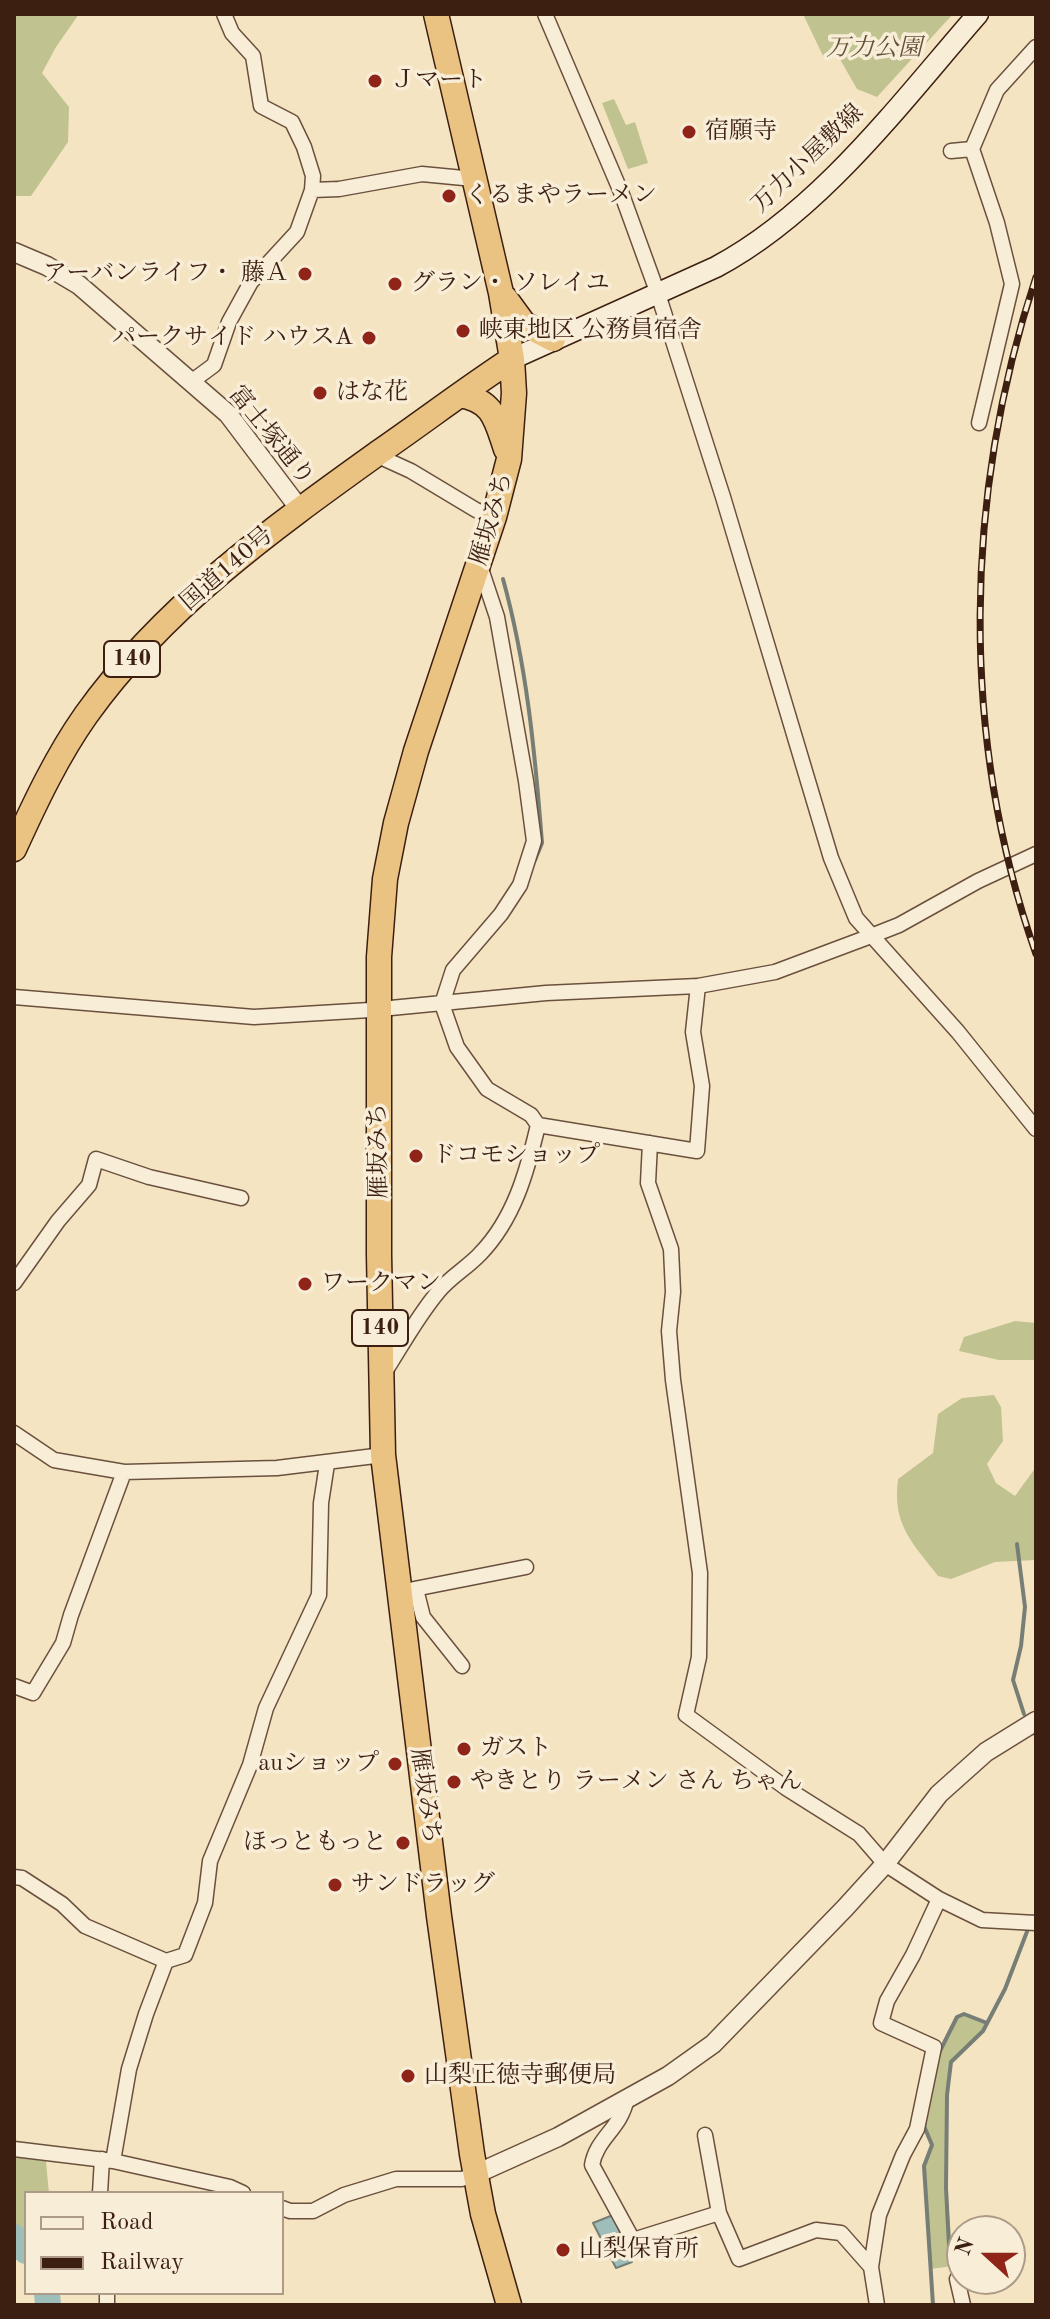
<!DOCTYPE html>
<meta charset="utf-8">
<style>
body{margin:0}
#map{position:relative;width:1050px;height:2319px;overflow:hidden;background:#f5e4c2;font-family:"Old Standard TT",serif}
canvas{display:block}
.frame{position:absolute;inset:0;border:16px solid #3c1f11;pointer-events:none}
.legend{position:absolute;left:24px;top:2191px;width:260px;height:104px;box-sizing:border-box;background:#f8edd7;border:2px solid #ad9b88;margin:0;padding:10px 14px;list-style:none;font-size:24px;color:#3c1f11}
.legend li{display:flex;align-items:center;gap:16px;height:40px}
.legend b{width:40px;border:2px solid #ad9b88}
.north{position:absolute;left:946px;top:2215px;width:80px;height:80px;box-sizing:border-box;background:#f8edd7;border:2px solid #ad9b88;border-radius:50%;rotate:291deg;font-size:22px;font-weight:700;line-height:32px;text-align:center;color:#3c1f11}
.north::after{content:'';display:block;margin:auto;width:28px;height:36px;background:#8f2418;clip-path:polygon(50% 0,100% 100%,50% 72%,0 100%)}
</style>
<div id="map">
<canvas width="1050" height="2319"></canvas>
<div class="frame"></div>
<ul class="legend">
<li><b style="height:10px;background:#f8edd7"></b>Road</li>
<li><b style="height:10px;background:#3c1f11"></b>Railway</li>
</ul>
<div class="north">N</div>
</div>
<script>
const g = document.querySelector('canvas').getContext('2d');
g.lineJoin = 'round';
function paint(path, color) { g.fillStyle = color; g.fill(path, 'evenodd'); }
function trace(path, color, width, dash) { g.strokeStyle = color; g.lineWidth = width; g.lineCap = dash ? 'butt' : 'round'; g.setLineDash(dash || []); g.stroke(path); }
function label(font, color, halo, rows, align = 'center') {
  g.font = font + ' "Old Standard TT","Noto Serif JP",serif'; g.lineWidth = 7; g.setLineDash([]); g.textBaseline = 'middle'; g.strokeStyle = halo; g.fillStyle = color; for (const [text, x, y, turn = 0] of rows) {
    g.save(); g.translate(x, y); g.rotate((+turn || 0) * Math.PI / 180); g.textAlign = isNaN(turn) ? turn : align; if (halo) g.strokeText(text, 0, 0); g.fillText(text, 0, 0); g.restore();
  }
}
paint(new Path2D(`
 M14 14H79L56 47 42 73 69 107 68 142 31 196H14Z
 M803 14H953L877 97 857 89 837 54 824 58Z
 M614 99 626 125 635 122 648 163 628 169 602 103Z
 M1015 1321 1036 1323V1360H999L959 1351 964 1337Z
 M994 1395 1001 1407 1003 1441 987 1464 996 1483 1015 1496 1036 1467V1560L995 1562 951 1579 938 1576C912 1542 892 1525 898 1479L933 1453 938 1414 962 1398Z
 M964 2014 987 2023 980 2036 951 2062C942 2130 947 2198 954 2266L930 2269 924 2166 932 2145 924 2126 939 2053 957 2017Z
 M14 2149 45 2152 49 2193H26V2233H23L14 2222Z`), '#c0c390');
const water = new Path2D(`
 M613 2215 632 2262 616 2268 593 2223Z`);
paint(water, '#9dbeb9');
trace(water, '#767e76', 2);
trace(new Path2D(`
 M503 579C527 666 535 753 542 843L535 860
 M1017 1544 1025 1607 1021 1646 1013 1680 1024 1714
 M1035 1734 1036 1736
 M940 2051 957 2017 964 2014 987 2023
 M925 2122 924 2126 932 2145 924 2166 933 2305
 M950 2265 946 2188 947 2095 951 2062 983 2031 1005 1989 1028 1929`), '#767e76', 4);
trace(new Path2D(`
 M14 2237 26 2251
 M47 2293 48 2305`), '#9dbeb9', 26);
const minor = new Path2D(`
 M545 14 621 192 658 294 723 497 831 858 856 918 958 1032 1036 1129
 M972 149 997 90 1036 47
 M951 151 972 149 997 223 1012 284 979 423
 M312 190 339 189 422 174 474 179
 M191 382 214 365 229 322 251 282 297 232 312 190 313 176 304 147 292 122 261 106 253 56 232 33 224 14
 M376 455 411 471 476 510 494 517
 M480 566 497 617 526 781 534 841 520 885 501 914 453 970 442 1004 457 1047 487 1089 531 1115 538 1125 697 1151 702 1086 693 1032 698 986
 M14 997 254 1017 370 1010 546 993 698 986 775 972 871 936 899 925 978 881 1036 854
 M650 1143 648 1183 671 1249 673 1292 669 1331 673 1380 700 1573 699 1657 686 1715 786 1788 859 1834 885 1864 939 1899 982 1920 1036 1923
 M14 1283 58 1221 89 1185 96 1159 149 1177 241 1198
 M383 1375C401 1347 417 1317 438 1292 450 1277 467 1268 480 1254 514 1219 527 1172 538 1125
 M14 1433 54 1460 124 1472 277 1468 383 1455
 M416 1589 423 1617 462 1666
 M399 1592 526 1567
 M14 1686 33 1693 63 1643 71 1615 124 1472
 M14 1877 22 1878 62 1904 85 1926 166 1961
 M627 2098C621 2129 597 2137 592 2165L633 2240 719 2213
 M705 2135 719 2213 739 2259 816 2230 841 2233 871 2267 879 2215 903 2155 917 2129 934 2047 881 2023 887 2001 913 1955 939 1899
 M14 2149 113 2161 230 2187 243 2193
 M113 2161 129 2069 146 2014 166 1961 185 1955 205 1903 210 1861 250 1765 266 1708 319 1595 321 1503 327 1464
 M100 2193 102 2159
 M282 2208 290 2211H313L344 2195 396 2179H462L476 2174
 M871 2267 877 2305
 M957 2279 963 2305
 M107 2293V2305`);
const tertiary = new Path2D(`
 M14 252 47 266 79 285 228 414 299 508
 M476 2174 558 2137 668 2076 713 2044 845 1908 885 1864 939 1794 986 1752 1036 1721`);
const secondary = new Path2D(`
 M512 359 716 267C820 212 902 101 978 14`);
const trunk = new Path2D(`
 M436 14 501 293 512 359 514 393 509 459 494 517 416 751 396 823 385 879 379 957V1255L383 1455 439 1916 472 2154 483 2214 509 2305
 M505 298 524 324 553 339
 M460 395C494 401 496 420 506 449
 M14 849C35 803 57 756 86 715 163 607 272 529 378 453 423 422 466 389 512 359`);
trace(minor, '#6a503d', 17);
trace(tertiary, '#6a503d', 21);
trace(secondary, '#3c1f11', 23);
trace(trunk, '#3c1f11', 27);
trace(minor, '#f8edd7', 14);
trace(tertiary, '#f8edd7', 18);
trace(secondary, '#f8edd7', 20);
trace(trunk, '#eac281', 24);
const rail = new Path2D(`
 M1036 277C964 495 959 736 1036 954`);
trace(rail, '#3c1f11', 7);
trace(rail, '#f8edd7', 4, [12]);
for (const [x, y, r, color] of [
 [375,81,8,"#8f2418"],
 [689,132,8,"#8f2418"],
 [449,196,8,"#8f2418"],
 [305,274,8,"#8f2418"],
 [395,284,8,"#8f2418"],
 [463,331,8,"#8f2418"],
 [369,338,8,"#8f2418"],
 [320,393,8,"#8f2418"],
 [416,1156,8,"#8f2418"],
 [305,1284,8,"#8f2418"],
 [464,1749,8,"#8f2418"],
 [395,1764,8,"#8f2418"],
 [454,1782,8,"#8f2418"],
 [403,1843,8,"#8f2418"],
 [335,1885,8,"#8f2418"],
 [408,2076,8,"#8f2418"],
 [563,2250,8,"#8f2418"]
]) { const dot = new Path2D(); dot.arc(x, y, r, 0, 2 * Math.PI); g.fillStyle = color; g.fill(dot); trace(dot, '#f8edd7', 3); }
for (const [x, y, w] of [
 [132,659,56],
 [380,1328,56]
]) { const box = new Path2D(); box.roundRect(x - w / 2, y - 18, w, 36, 6); g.fillStyle = '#f8edd7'; g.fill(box); trace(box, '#3c1f11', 2); }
label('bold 22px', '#3c1f11', null, [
 ["140",132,659],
 ["140",380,1328]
]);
label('italic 24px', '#645037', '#f8edd7', [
 ["万力公園",874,49]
]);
label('24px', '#3c1f11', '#f8edd7', [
 ["Ｊマート",391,81],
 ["宿願寺",705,132],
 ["くるまやラーメン",465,196],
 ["アーバンライフ・ 藤Ａ",289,274,"right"],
 ["グラン・ ソレイユ",411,284],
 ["峡東地区 公務員宿舎",479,331],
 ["パークサイド ハウスA",353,338,"right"],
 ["はな花",336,393],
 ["ドコモショップ",432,1156],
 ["ワークマン",321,1284],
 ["ガスト",480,1749],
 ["auショップ",379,1764,"right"],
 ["やきとり ラーメン さん ちゃん",470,1782],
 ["ほっともっと",387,1843,"right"],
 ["サンドラッグ",351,1885],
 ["山梨正徳寺郵便局",424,2076],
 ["山梨保育所",579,2250]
], 'left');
label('24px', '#3c1f11', '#f8edd7', [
 ["万力小屋敷線",808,159,-44],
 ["富士塚通り",271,436,51],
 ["雁坂みち",492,519,-74],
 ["国道140号",227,569,-41],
 ["雁坂みち",379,1151,-91],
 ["雁坂みち",425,1796,82]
]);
</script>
